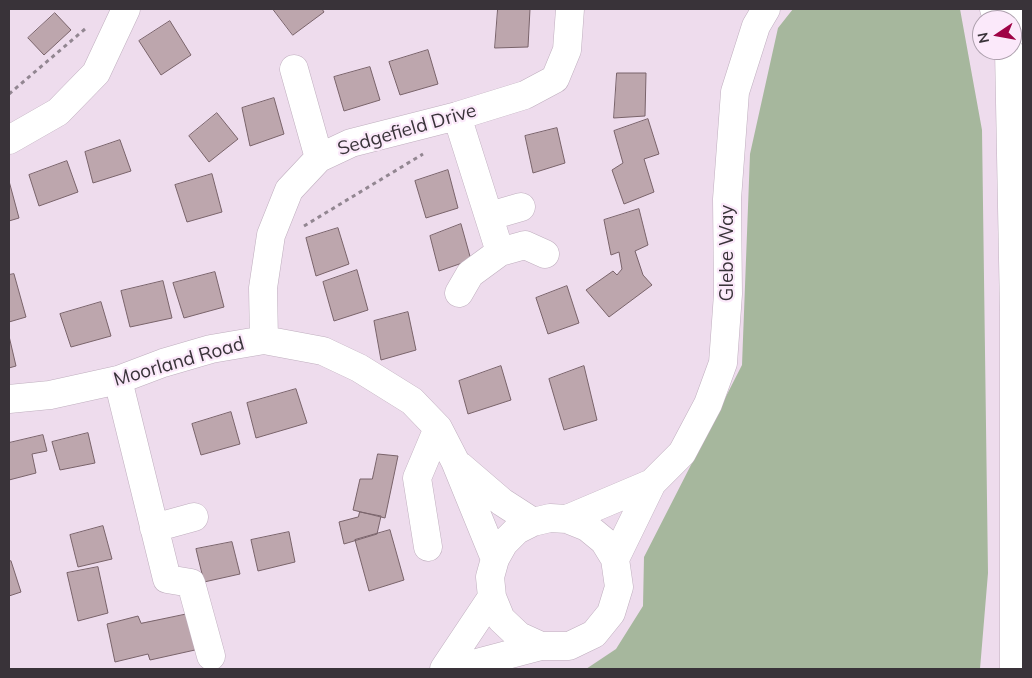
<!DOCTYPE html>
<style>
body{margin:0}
#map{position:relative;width:1032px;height:678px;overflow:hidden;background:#eedced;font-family:Mulish,sans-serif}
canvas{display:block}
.frame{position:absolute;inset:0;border:10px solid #393339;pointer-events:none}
.north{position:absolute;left:972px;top:10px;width:50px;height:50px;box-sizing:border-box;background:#fbe9fa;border:1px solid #ada0ad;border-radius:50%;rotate:258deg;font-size:14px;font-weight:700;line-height:20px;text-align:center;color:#393339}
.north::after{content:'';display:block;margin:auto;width:18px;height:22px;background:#9f0346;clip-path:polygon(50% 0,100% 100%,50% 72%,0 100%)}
</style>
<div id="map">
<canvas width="1032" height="678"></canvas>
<div class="frame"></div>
<div class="north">N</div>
</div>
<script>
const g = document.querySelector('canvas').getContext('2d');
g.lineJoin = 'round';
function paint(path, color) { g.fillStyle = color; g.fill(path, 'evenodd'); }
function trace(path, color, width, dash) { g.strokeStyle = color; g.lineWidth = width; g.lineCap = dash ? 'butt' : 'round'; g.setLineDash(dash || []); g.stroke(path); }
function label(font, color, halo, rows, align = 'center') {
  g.font = font + ' Mulish,sans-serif'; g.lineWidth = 4.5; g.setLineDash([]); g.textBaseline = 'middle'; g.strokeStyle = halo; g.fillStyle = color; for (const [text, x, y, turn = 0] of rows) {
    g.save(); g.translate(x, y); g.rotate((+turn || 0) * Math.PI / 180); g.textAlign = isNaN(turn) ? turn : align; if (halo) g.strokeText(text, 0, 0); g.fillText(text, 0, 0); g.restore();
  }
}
paint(new Path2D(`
 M793 9H960L982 130 988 573 980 669H586L616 649 643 606 644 557 742 365 750 154 778 28Z`), '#a6b79d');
const building = new Path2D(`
 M273 9H322L324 12 293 35Z
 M498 9H530L528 47 495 48Z
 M55 13 71 30 44 55 28 38Z
 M170 21 191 55 161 75 139 41Z
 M428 50 438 84 400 95 389 62Z
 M370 67 380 100 344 111 334 77Z
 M617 73H646L645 116 614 118Z
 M274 98 284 134 250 146 242 108Z
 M217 113 238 139 209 162 189 136Z
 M648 119 659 154 644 159 654 192 624 204 612 170 623 163 614 131Z
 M557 128 565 163 533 173 525 136Z
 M120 140 131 171 93 183 85 152Z
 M67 161 78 192 39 206 29 175Z
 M448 170 458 208 426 218 415 181Z
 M212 174 222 212 187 222 175 185Z
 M9 181 19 218 9 221Z
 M639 209 648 245 635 251 643 275 652 285 609 317 586 290 613 271 617 275 622 269 619 252 611 255 604 220Z
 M461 224 471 260 439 271 430 236Z
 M338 228 349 264 316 276 306 238Z
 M357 270 368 310 334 321 323 282Z
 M215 272 224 307 184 318 173 283Z
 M14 274 26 317 9 322V275Z
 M163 281 172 318 130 327 121 291Z
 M567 286 579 323 548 334 536 298Z
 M101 302 111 336 71 347 60 314Z
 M408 312 416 350 381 360 374 321Z
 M9 336 16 366 9 368Z
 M501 366 511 400 468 414 459 381Z
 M584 366 597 420 564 430 549 379Z
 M296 389 307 423 256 438 247 403Z
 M231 412 240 444 201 455 192 424Z
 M88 433 95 463 60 470 52 442Z
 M43 435 47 451 32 454 36 473 9 480V443Z
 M378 454 398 456 385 518 353 510 360 479H372Z
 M360 512 381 516 377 534 344 544 339 522 358 517Z
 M103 526 112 559 78 567 70 535Z
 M390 530 404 580 369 591 355 540Z
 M289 532 295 562 258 571 251 540Z
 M232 542 240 574 204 582 196 549Z
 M11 561 21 592 9 596V562Z
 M98 567 108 613 78 621 67 573Z
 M188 614 195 650 150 660 148 654 115 662 107 624 138 616 141 623Z`);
paint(building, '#bda6ad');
trace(building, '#79636a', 1);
const minor = new Path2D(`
 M994 9 998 20
 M1012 33 1016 9
 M1009 50 1014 311V669
 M294 69 319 158
 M457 116 500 252
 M9 140 58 112 96 73 126 9
 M490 216 521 207
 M459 293 470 274 500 252 525 245 545 254
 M264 340 263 288 271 235 289 190 319 158 351 143 457 116 525 95 555 79 567 50 570 9
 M118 380 167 579 191 583 211 656
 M9 399 50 395 118 380 163 363 211 349 264 340 323 351 359 368 412 401 438 428 455 461 495 559
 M460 466 502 502 533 522
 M567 519 587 527 604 541 615 559 619 587 611 613 594 634 569 646H541L519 636 501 619 492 597 490 577 495 559 504 543 517 530 533 522 550 518 567 519 652 483
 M154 528 194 517
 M428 547 417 478 438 428
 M615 559 652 483 682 453 708 404 723 363 728 294 727 199 735 92 756 26 766 9
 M444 669 492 597
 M454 669 541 646`);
trace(minor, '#bfaebe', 29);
trace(new Path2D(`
 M9 94 85 29
 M304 226 423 154`), '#928691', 3, [4, 4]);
trace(minor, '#fff', 28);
label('19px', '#393339', '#fbe9fa', [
 ["Sedgefield Drive",407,130,-16],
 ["Glebe Way",727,253,-90],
 ["Moorland Road",179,362,-16]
]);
</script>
